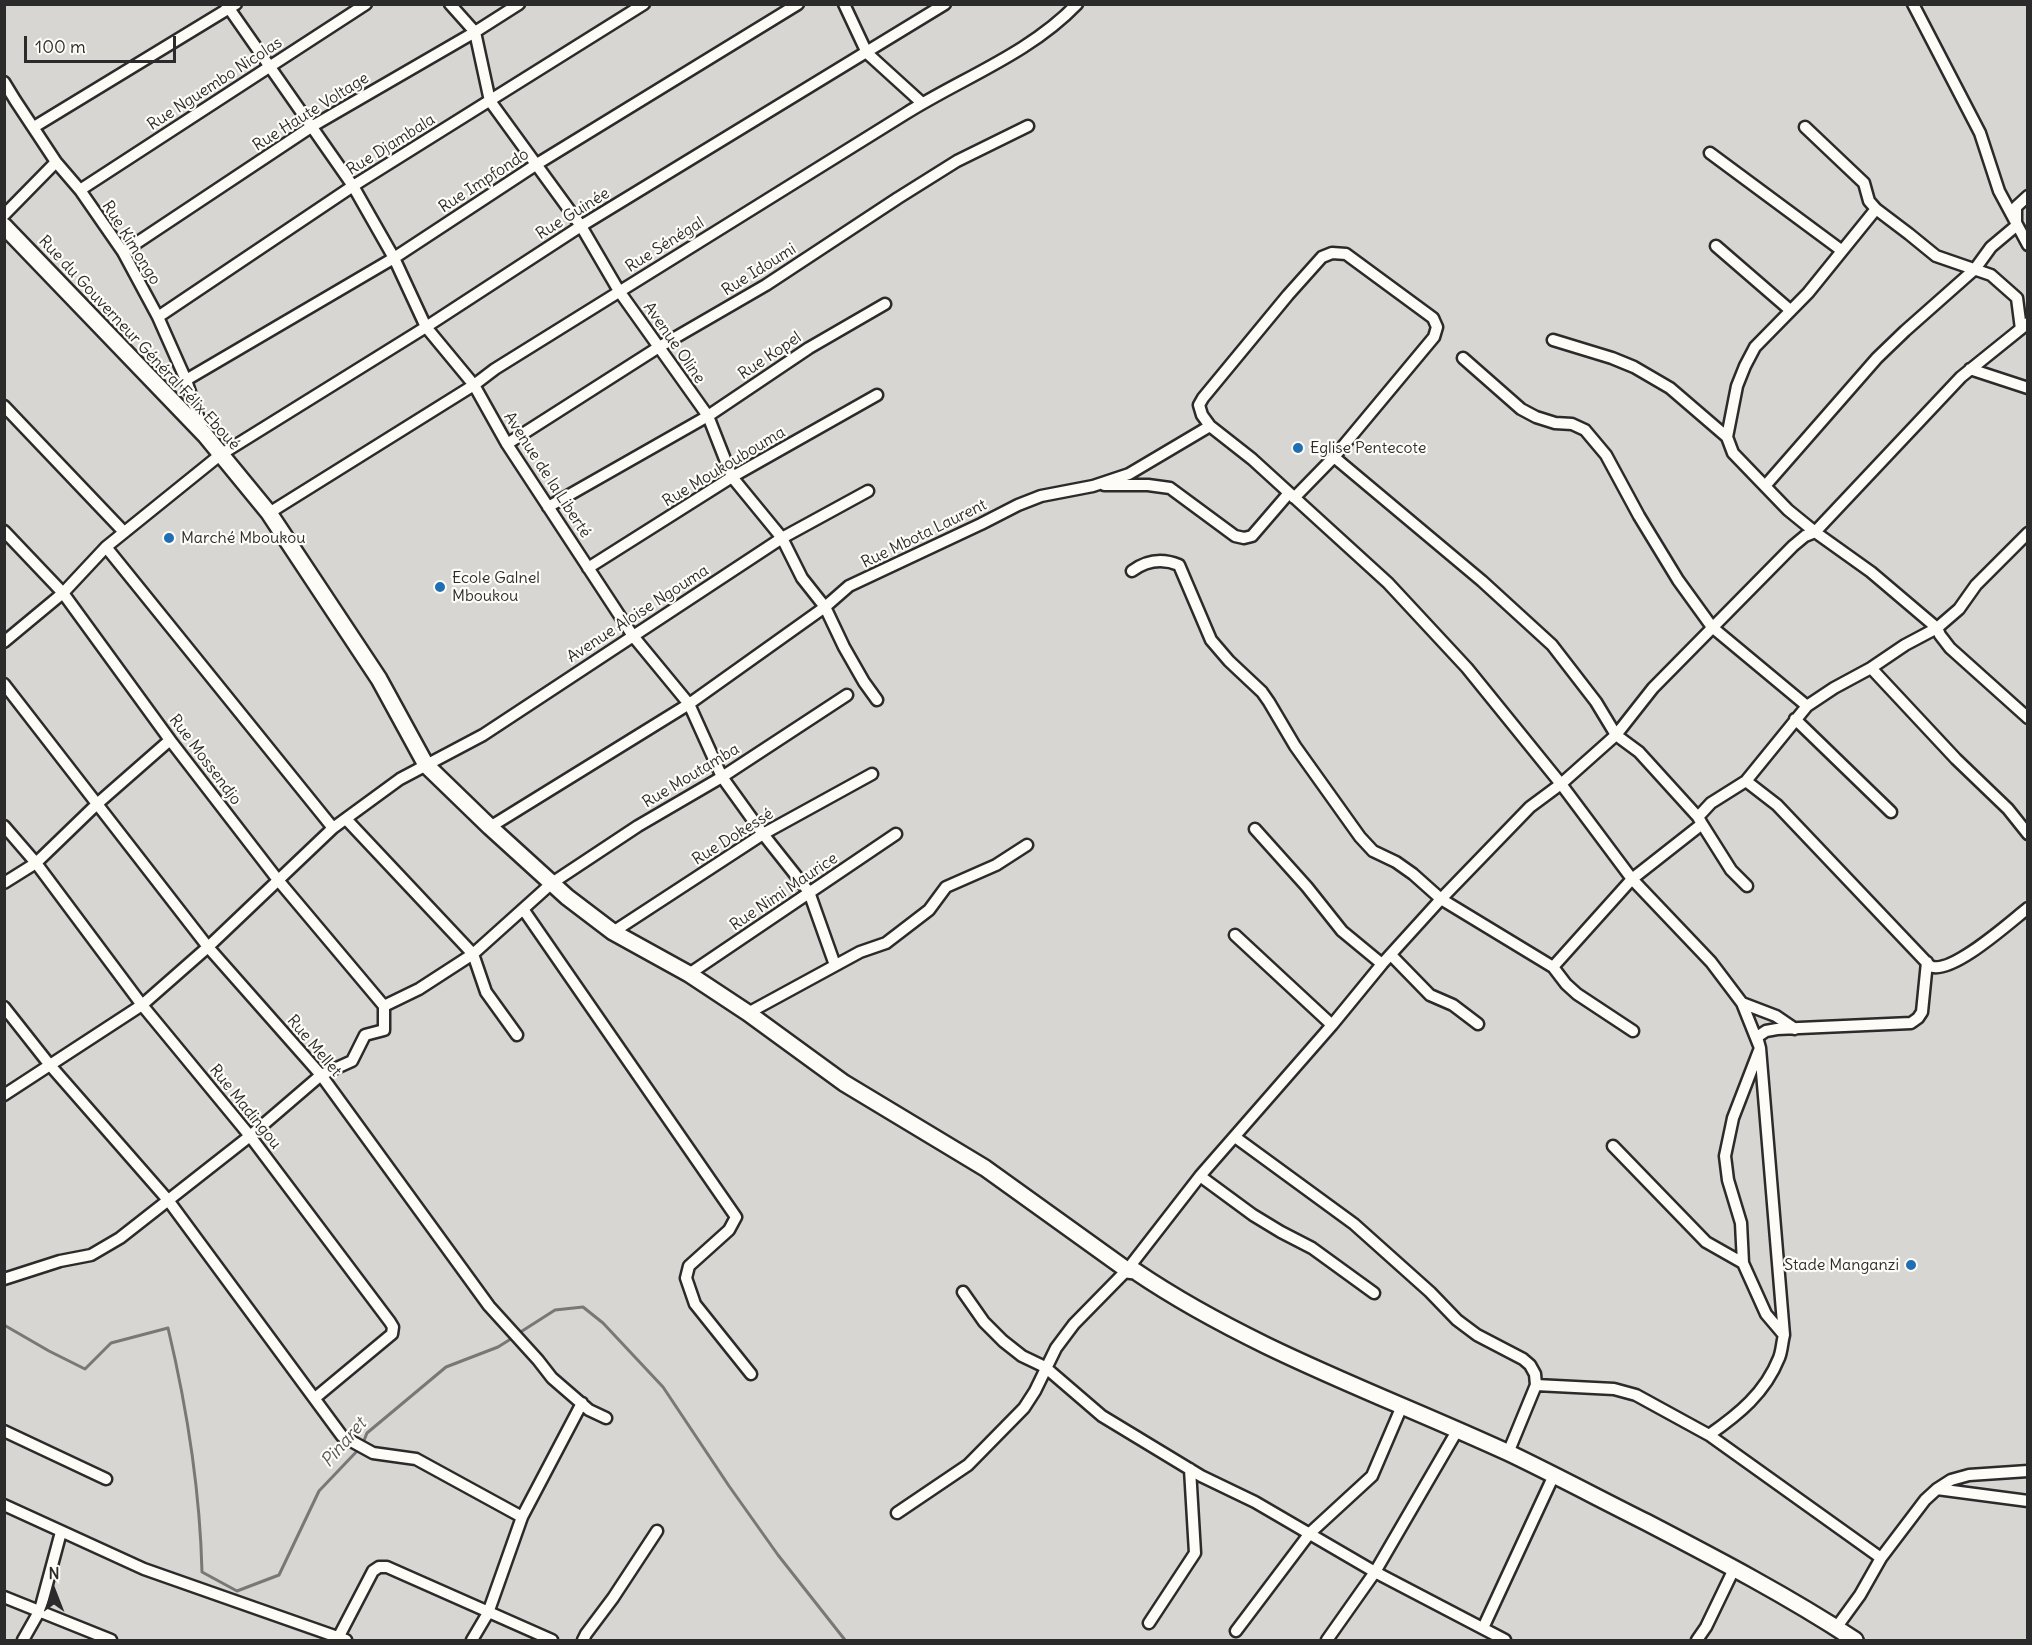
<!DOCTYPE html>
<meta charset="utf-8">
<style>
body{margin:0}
#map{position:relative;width:2032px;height:1645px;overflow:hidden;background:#f5f4ef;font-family:Delius,sans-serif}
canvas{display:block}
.frame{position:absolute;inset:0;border:6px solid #2b2b2b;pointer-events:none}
.north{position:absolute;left:24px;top:1561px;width:60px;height:60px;-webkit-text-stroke:4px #fdfcf7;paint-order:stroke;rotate:0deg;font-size:16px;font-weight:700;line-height:24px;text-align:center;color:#2b2b2b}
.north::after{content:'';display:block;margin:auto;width:21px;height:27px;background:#2b2b2b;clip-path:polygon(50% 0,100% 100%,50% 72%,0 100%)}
.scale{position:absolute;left:24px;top:36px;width:152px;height:27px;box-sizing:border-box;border:3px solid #2b2b2b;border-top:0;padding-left:8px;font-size:18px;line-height:21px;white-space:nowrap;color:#2b2b2b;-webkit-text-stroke:4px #fdfcf7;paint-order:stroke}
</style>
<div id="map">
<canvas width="2032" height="1645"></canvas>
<div class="frame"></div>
<div class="north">N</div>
<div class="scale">100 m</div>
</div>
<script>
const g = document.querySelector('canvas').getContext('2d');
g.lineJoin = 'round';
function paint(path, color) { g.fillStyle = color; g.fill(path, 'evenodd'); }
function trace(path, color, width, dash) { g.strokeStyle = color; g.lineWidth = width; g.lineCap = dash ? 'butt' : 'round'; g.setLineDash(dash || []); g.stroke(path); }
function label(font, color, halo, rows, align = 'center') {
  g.font = font + ' Delius,sans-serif'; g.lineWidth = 4.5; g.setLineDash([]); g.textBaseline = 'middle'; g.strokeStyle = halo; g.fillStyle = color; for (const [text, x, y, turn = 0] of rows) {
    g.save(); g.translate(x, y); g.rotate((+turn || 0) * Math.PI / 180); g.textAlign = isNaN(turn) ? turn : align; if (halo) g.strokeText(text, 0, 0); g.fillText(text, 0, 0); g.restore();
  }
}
paint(new Path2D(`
 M5 5H2027V1640H5Z`), '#d7d6d2');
trace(new Path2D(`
 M4 1325 49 1351 85 1369 111 1343 168 1328C187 1408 200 1490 202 1572L237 1591 279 1575 319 1491 359 1449
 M519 1333 555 1310 583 1307 603 1323 663 1387 729 1486 778 1555 845 1640
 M363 1443 367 1433 446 1367 498 1347 514 1337`), '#797877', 3);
const minor = new Path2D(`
 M226 4 353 186 394 258 426 327 474 385 507 444 633 636 689 704 722 777 763 834 809 892 835 965
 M450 4 475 32 490 101 581 226 619 291 708 416 732 477 782 538 802 578 825 607 844 647 864 682 877 700
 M844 4 867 53 922 103
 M1913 4 1980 133 1999 191 2028 245
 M4 82 15 100 56 162 80 190 123 252 158 317 186 380 203 431
 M34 127 236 4
 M1805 127 1864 183 1869 201 1876 209
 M1710 153 1841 250
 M80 190 366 4
 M4 215 56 162
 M1716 246 1790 310
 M123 252 311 127 475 32 519 4
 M158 317 353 186 644 4
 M1553 340 1612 358 1634 367 1670 388 1727 437 1733 453 1788 510 1815 532 1871 572 1937 628 1940 635 1950 648 2028 718
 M1463 358 1521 409 1536 417 1555 423 1572 424 1585 430 1606 455 1639 516 1678 580 1712 627 1807 706
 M1970 369 2028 388
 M186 380 394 258 537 164 798 4
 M4 406 124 532
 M1210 426 1252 459 1388 583 1467 668 1561 784 1632 879 1711 962 1742 1003 1760 1048 1733 1118 1725 1156 1728 1180 1741 1223 1743 1263
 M1727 437 1737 386 1745 366 1755 347 1808 293 1876 209 1909 234 1936 256 1991 275 2017 298 2021 329
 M507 444 659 347 766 285 898 198 957 161 1028 126
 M1334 457 1482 581 1552 645 1596 702 1616 735 1639 752 1698 817
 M1104 485H1148L1170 488 1235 536 1244 538 1252 536 1289 493
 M1765 486 1877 358 1905 331 1975 269 1991 247 2016 226V207L2028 196
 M548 507 708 416 809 348 885 304
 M269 513 474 385 495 369C632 284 768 199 905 114 962 78 1029 54 1077 4
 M4 531 63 593 170 740 278 880 384 1006
 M106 547 333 828
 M588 568 732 477 877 395
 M1132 571C1147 560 1162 558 1179 565L1211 640 1229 661 1262 692 1269 702 1295 746 1360 837 1373 851 1396 862 1413 874 1441 899 1553 967 1566 984 1577 994 1633 1031
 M4 642 63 593 106 547 220 455 426 327 581 226 945 4
 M1871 668 1956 759 2008 809 2028 834
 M4 684 208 947 321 1075 489 1306 538 1360 552 1378 589 1410 606 1418
 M1795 719 1891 812
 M1746 781 1777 805 1930 966C1951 976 2010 922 2028 908
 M346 819 473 954 486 992 517 1035
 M1702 824 1731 870 1747 886
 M4 826 36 863 142 1005 250 1136 390 1322 393 1327 392 1334 315 1398
 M490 827 689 704 825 607 849 586 981 524 1018 505 1041 496 1093 486 1129 474 1210 426 1202 415 1199 405 1203 398 1288 295 1322 257 1332 253 1346 254 1433 318 1437 327 1434 337 1334 457 1294 498
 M1255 829 1307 887 1342 931 1382 964
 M4 883 36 863 97 804 170 740
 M523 909 736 1217 729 1230 689 1266 686 1278 695 1304 751 1374
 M613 932 763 834 872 774
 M1235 935 1332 1025
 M1391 955 1430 995 1453 1005 1478 1024
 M1553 967 1632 879 1702 824 1698 817 1711 803 1746 781 1807 706 1834 688 1871 668 1905 645 1937 628 1959 609 1976 585 2028 533
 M689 974 896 834
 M1742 1003 1776 1016 1795 1029
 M4 1007 49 1064 168 1200 342 1436 373 1453 416 1459 522 1517
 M748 1013 860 952 886 943 929 910 946 887 996 865 1027 845
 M4 1095 142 1005 208 947 333 828 400 779 483 735 782 538 868 491
 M1235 1137 1354 1224 1430 1292 1457 1320 1477 1335 1523 1359 1530 1365 1535 1374 1536 1385
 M1613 1146 1706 1242 1743 1263 1766 1314 1783 1334
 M1200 1176 1253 1215 1281 1232 1312 1248 1374 1293
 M4 1279 60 1261 91 1255 120 1238 250 1136 321 1075 352 1061 365 1035 384 1030V1006L419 989 473 954 552 883 638 826 722 777 847 695
 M963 1292 984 1322 1003 1341 1022 1356 1045 1367 1102 1416 1201 1476 1255 1502 1375 1572 1505 1640
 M4 1431 106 1479
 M1709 1435C1739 1414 1765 1393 1779 1358 1782 1351 1782 1342 1784 1335L1760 1048 1757 1037 1766 1031 1777 1029 1911 1023 1918 1018 1922 1012 1927 962
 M1508 1453 1536 1385 1614 1389 1636 1395 1709 1435 1881 1558
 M1937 1489 2028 1501
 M4 1505 144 1569 346 1640
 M897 1513 968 1465 1024 1408 1035 1391 1056 1348 1074 1324 1127 1270 1200 1176 1332 1025 1382 964 1441 899 1530 807 1561 784 1616 735 1653 688 1793 546 1805 536 1815 532 1961 377 2028 323
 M4 1597 111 1640
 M1149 1623 1195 1553 1190 1469
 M1483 1628 1554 1475
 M1836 1628 1860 1595 1881 1558 1925 1500 1937 1489 1951 1480 1969 1475 2028 1471
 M1236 1631 1310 1533 1372 1476 1402 1406
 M23 1640 40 1610 61 1532
 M337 1640 373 1571 379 1567H387L552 1640
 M472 1640 488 1613 522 1517 582 1403
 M583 1640 586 1634 613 1598 657 1531
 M1327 1640 1375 1572 1457 1431
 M1697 1640 1706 1627 1734 1569`);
const secondary = new Path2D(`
 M4 226 205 435 269 513 379 679 426 765 490 827 567 897 613 932 689 974 748 1013 844 1083 985 1168 1127 1270 1135 1271C1250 1349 1383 1395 1509 1453 1555 1475 1600 1499 1646 1522 1717 1559 1788 1596 1855 1640`);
trace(minor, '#2b2b2b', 15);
trace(secondary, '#2b2b2b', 20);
trace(minor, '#fdfcf7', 10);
trace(secondary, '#fdfcf7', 15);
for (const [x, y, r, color] of [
 [1298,448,6,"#1f6fb2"],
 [169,538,6,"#1f6fb2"],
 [440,587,6,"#1f6fb2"],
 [1911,1265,6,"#1f6fb2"]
]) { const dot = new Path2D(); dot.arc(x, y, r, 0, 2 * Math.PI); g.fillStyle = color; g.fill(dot); trace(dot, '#fdfcf7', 2); }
label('16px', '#2b2b2b', '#fdfcf7', [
 ["Rue Nguembo Nicolas",215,84,-33],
 ["Rue Haute Voltage",311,112,-32],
 ["Rue Djambala",391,145,-32],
 ["Rue Impfondo",484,181,-33],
 ["Rue Guinée",573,214,-32],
 ["Rue Kimongo",131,243,58],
 ["Rue Sénégal",665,245,-32],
 ["Rue Idoumi",759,270,-32],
 ["Rue du Gouverneur Général Félix Eboué",139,343,47],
 ["Avenue Oline",674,343,55],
 ["Rue Kopel",770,356,-34],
 ["Rue Moukoubouma",724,467,-31],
 ["Avenue de la Liberté",547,475,57],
 ["Rue Mbota Laurent",924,534,-26],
 ["Avenue Aloise Ngouma",638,614,-33],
 ["Rue Mossendjo",205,760,53],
 ["Rue Moutamba",691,776,-31],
 ["Rue Dokessé",733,837,-32],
 ["Rue Nimi Maurice",784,892,-34],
 ["Rue Mellet",314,1046,50],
 ["Rue Madingou",245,1107,51]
]);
label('16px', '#2b2b2b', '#fdfcf7', [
 ["Eglise Pentecote",1310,448],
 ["Marché Mboukou",181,538],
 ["Ecole Galnel",452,578],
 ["Mboukou",452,596],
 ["Stade Manganzi",1899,1265,"right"]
], 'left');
label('italic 18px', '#585857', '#fdfcf7', [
 ["Pinaret",344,1443,-49]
]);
</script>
